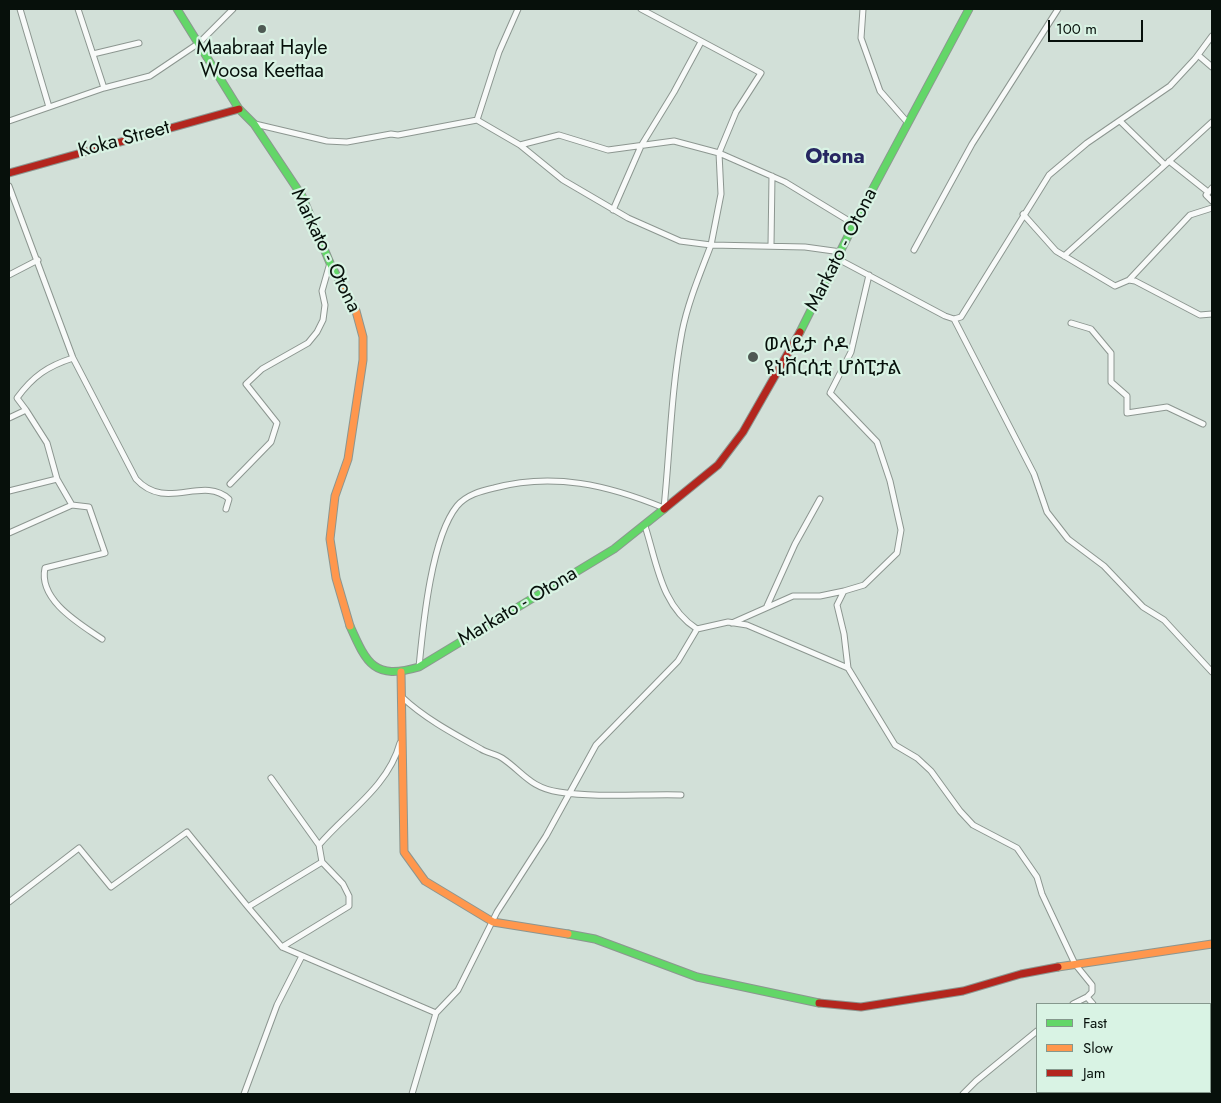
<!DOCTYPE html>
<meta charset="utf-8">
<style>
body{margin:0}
#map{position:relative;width:1221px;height:1103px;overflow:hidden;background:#d2e0d8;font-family:Jost,sans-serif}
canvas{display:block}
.frame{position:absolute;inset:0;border:10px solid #07100b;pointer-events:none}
.legend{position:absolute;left:1036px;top:1003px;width:175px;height:90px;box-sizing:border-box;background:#d9f3e4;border:1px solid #85988d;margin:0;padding:6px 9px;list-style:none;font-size:15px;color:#07100b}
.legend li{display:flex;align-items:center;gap:10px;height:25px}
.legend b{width:25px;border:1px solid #85988d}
.scale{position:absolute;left:1048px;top:20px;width:95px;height:22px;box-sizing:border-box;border:2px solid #07100b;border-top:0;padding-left:6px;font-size:15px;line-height:18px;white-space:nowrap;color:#07100b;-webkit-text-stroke:4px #d9f3e4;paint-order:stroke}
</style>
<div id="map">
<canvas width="1221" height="1103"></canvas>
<div class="frame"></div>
<ul class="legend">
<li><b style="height:6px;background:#63d668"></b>Fast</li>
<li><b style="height:6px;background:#ff974d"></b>Slow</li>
<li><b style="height:6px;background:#b3261e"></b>Jam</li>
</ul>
<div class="scale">100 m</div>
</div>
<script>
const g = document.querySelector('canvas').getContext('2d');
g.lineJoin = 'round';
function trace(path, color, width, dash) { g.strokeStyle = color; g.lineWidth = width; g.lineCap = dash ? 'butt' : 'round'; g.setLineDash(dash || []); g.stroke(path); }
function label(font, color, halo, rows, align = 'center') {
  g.font = font + ' Jost,"Noto Sans Ethiopic",sans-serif'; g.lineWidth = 4.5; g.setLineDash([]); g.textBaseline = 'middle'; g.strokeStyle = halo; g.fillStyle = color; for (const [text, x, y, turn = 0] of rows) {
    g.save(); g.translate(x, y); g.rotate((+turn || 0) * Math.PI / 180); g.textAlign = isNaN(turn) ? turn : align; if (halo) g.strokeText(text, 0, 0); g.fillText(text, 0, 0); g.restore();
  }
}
const street = new Path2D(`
 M20 9 49 107
 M78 9 104 88
 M641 9 761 73 736 112 719 153 721 194 711 245 805 247 841 252
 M863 9 861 38 880 91 908 123
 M93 54 139 43
 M1198 55 1212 67
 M477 120 499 52 518 9
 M9 121 104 88 150 76 199 43 233 9
 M1121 122 1165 165 1212 122
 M255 124 327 141 347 142 391 134 398 135 477 120 520 145 559 135 608 150 674 141 719 153 785 182 854 224
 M1169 161 1208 192
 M9 186 73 358 136 479C166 512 202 475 229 499L226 509
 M1212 188 1206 195 1212 201
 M613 210 641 146 674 92 701 42
 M1023 214 1056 251 1115 286 1129 280 1135 281 1200 315 1212 314
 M771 245 772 176
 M914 250 972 144 1058 9
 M1064 256 1165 165
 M838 259 945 316 954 319 961 317 1049 175 1087 143 1170 86 1195 59 1212 36
 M9 275 38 260
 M1129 280 1190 215 1212 208
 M954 319 1034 474 1047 512 1068 539 1104 566 1143 607 1164 620 1212 672
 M1071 323 1091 329 1111 353V382L1127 396V413L1167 407 1203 424
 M26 410 47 443 57 479 72 505
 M9 418 26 410 17 398C33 376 48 366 73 358
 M230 484 271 442 277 423 246 384 262 369 308 343 317 332 323 320 325 305 322 291 330 263
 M9 491 57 479
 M645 526C657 563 661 606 697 629L728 622 747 625 848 668 895 745 917 758 931 771 960 811 973 825 1017 848 1037 877 1042 894 1075 964 1092 985V992L1087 997 1073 1004
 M9 533 72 505 89 507 105 553 45 568C38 600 80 624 102 639
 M767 606 795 544 820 499
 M732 623 793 596H820L844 591
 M419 667C423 626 431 538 457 506 466 495 481 491 494 488 553 472 608 485 664 508 670 449 671 391 682 332 688 302 700 274 711 245L680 241 628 218 563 180 520 145
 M848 668 844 634 837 605 844 591 864 585 897 553 901 530 890 481 877 442 830 393 851 352 869 275
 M402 697C424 718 454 734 481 749 487 753 496 754 502 758 523 772 530 788 559 792 597 798 642 794 681 795
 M271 778 319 845 322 862 343 884 349 896V906L282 947
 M319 845C347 812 388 787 400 743
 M9 902 79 848 111 887 187 832 248 907 322 862
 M248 907 282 947 436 1013
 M1087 997 1093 1004
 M1169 1092 1171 1094
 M244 1094 277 1005 302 956
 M412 1094 436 1013 458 990 497 912 546 836 596 745 678 661 697 629
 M963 1094 976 1081 1037 1031`);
const fast = new Path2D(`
 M177 9 239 109 254 124 302 196 330 263 341 284
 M800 332 854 224 969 9
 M350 626C367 664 374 680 419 667L614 549 664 509
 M568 934 595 939 697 977 819 1003`);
const slow = new Path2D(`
 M341 284 356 311 363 337V360L348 459 335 496 330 539 336 578 350 626
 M401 672 404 852 425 881 493 922 568 934
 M1058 967 1212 944`);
const jam = new Path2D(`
 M9 173 239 109
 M664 509 718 465 743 432 800 332
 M819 1003 861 1007 963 991 1021 974 1058 967`);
trace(street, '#8c9690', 7);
trace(fast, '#8c9690', 9);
trace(slow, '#8c9690', 9);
trace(jam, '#8c9690', 9);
trace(street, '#f8faf9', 5);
trace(fast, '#63d668', 7);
trace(slow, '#ff974d', 7);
trace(jam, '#b3261e', 7);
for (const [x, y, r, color] of [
 [262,29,5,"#4e5953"],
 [753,357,6,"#4e5953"]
]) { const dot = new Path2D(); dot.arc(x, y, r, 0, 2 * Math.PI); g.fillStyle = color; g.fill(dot); trace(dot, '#d9f3e4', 2); }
label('20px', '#07100b', '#d9f3e4', [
 ["Maabraat Hayle",262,49],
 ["Woosa Keettaa",262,72],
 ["ወላይታ ሶዶ",764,346,"left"],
 ["ዩኒቨርሲቲ ሆስፒታል",764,369,"left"]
]);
label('20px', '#07100b', '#d9f3e4', [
 ["Koka Street",124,140,-15],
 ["Markato - Otona",842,250,-63],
 ["Markato - Otona",325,251,64],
 ["Markato - Otona",518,607,-31]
]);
label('bold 21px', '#262761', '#d9f3e4', [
 ["Otona",835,158]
]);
</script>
